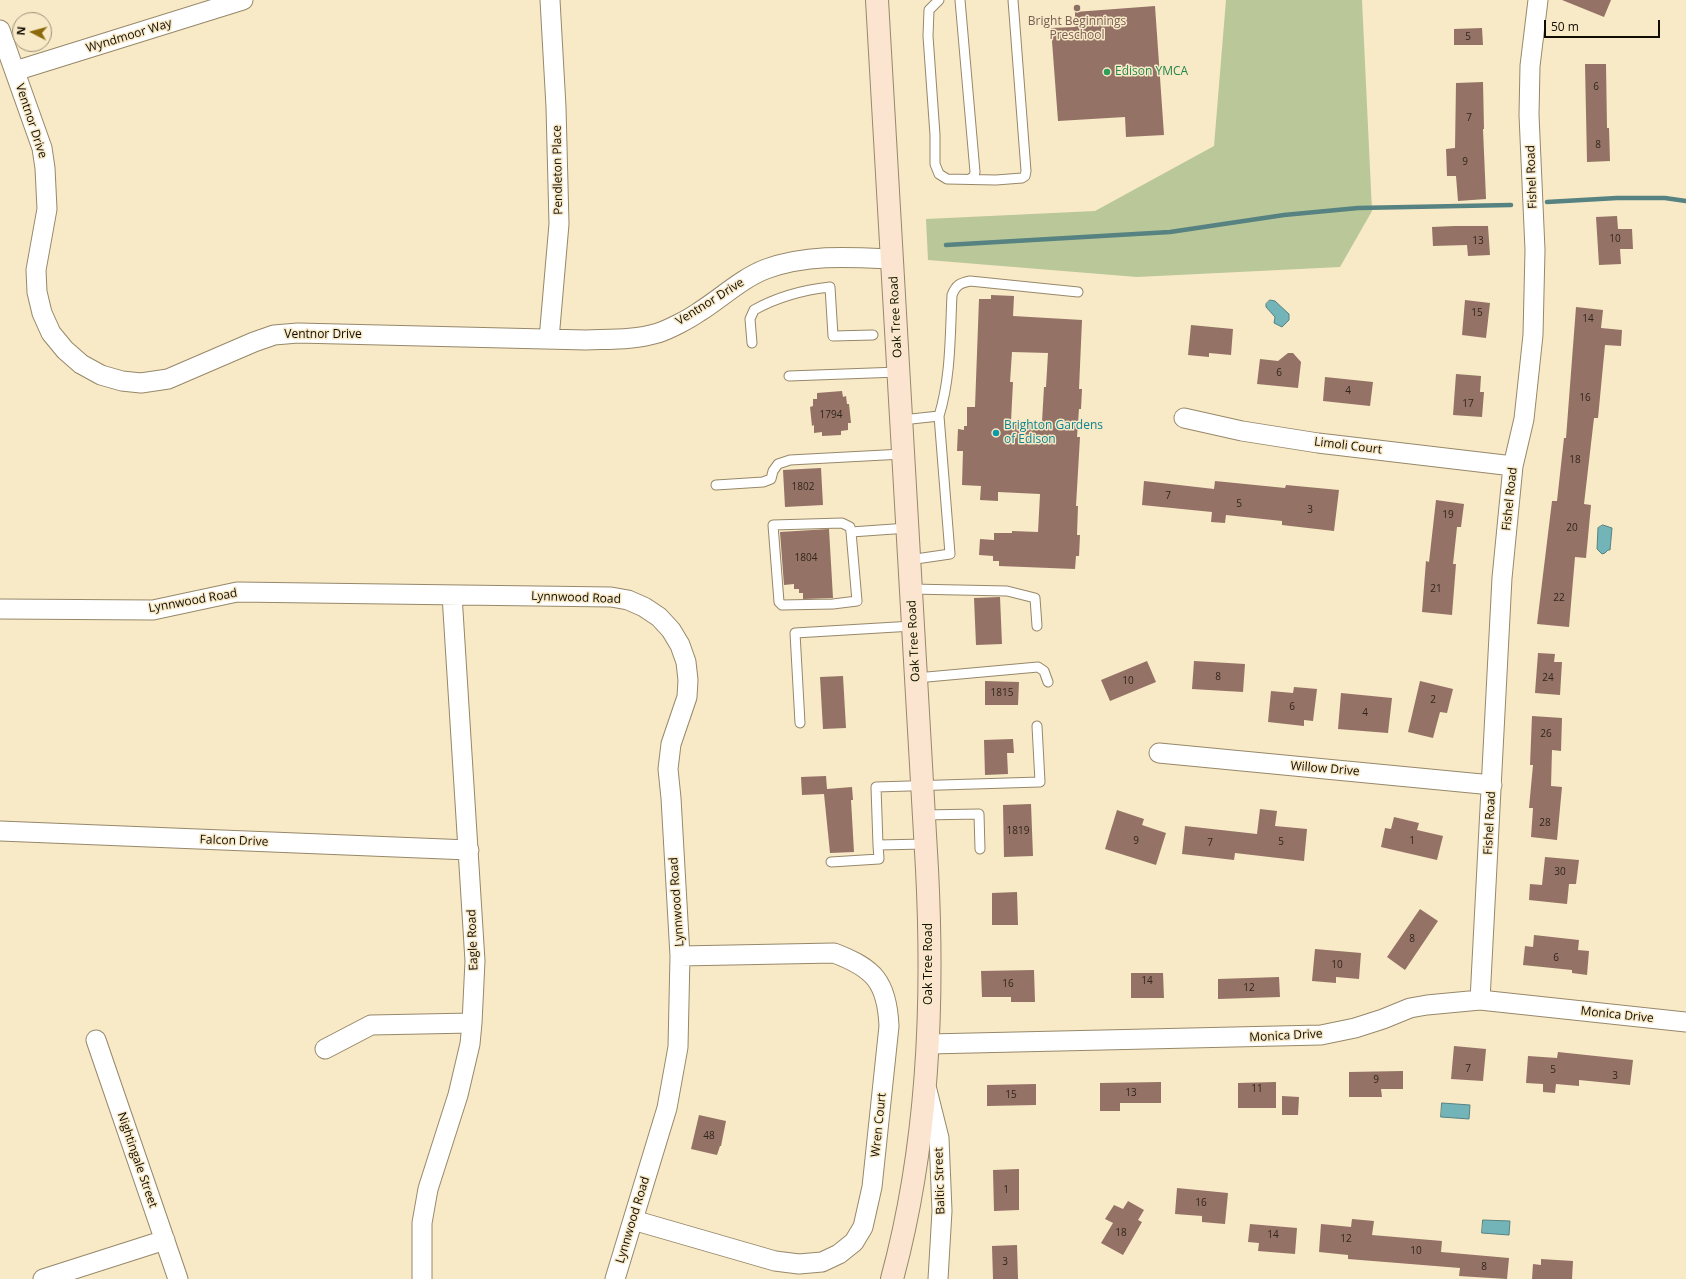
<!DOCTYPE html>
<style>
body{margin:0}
#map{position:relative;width:1686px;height:1279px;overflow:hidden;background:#f8e9c7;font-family:"Open Sans",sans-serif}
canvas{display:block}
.north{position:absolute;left:12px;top:12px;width:40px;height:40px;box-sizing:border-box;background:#f8e9c7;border:1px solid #9c9179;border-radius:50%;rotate:276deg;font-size:11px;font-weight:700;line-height:16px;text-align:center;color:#110c03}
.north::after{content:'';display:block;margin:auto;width:14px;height:18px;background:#8c690a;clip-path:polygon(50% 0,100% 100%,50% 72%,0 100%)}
.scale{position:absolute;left:1544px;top:20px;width:116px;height:18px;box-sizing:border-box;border:2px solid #110c03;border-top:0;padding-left:5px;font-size:12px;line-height:14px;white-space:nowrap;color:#110c03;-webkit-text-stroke:3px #f8e9c7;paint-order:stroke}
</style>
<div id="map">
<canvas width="1686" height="1279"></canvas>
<div class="north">N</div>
<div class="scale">50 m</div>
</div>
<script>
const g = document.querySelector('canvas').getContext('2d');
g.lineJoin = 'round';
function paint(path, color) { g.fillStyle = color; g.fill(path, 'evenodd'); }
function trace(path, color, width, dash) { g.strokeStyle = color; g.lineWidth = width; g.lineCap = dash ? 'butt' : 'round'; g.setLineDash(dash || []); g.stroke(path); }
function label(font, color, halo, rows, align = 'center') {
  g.font = font + ' "Open Sans",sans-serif'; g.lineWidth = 3; g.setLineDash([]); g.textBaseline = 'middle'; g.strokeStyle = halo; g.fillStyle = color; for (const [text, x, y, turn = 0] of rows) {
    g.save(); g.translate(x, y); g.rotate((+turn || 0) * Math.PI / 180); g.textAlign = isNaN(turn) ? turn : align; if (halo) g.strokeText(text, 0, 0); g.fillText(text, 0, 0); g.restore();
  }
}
paint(new Path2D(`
 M1226 0H1362L1372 211 1340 267 1137 277 928 260 926 219 1095 211 1214 146Z`), '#bac798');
const water = new Path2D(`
 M1270 300 1275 301 1289 314V320L1282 327 1274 323 1275 317 1266 307V304Z
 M1603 525 1612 528 1610 550H1608L1605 553 1602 554 1597 549 1598 528Z
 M1442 1103 1470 1105 1469 1119 1441 1117Z
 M1483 1220 1510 1221 1509 1235 1482 1233Z`);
paint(water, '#73b4b9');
trace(water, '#568282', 1);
trace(new Path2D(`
 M1547 202 1617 198H1665L1686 201
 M946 245 1170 232 1284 215 1358 208 1511 205`), '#568282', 4.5);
paint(new Path2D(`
 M1562 0H1611L1604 17Z
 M1155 6 1164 135 1126 137 1125 117 1058 121 1051 28 1075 27V12Z
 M1482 28 1483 45H1454V29Z
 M1585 64H1606L1607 128H1609L1610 161 1587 162Z
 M1483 82 1484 129H1483L1486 199 1458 201 1456 176H1447L1446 149 1455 148 1456 83Z
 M1617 216 1618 229H1632L1633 249H1620L1621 264 1599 265 1596 217Z
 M1454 226H1488L1490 255 1468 256 1467 245 1433 246 1432 227Z
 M991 295 1014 296 1013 316 1082 320 1079 389H1082L1081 409H1079L1077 437H1080L1076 506H1078L1077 535H1080L1079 556H1076L1075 569 999 566V561H993V556L979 555 980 539 994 540V533H1012V531L1038 532 1040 494 998 492V501L980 500 981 486 962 485 963 451H957L958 429 964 430V426H967V407H975L979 299H991ZM1012 352 1048 353 1046 387H1044L1042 422 1011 421 1013 382H1010Z
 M1465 300 1490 303 1486 338 1462 335Z
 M1576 307 1603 310 1601 328 1622 330 1621 346 1605 345 1598 418H1594L1584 504 1591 505 1586 558 1575 557 1569 627 1537 624 1552 501H1557L1564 438H1566Z
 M1191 325 1233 329 1231 355 1209 353V357L1188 355Z
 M1288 353H1293L1301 362 1298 388 1257 384 1260 359 1278 361Z
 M1456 374 1481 376 1480 392H1484L1482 417 1453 415Z
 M1325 377 1373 382 1370 406 1323 401Z
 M842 391 843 397 846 396 847 404H849L851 423H848V430L841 431V435L822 436V432L814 433V425L812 426 810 407 813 406V399H817V393Z
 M821 468 823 505 785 507 783 470Z
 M1144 481 1214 489 1215 481 1285 488 1286 485 1339 490 1334 531 1282 525V521L1226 515 1225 523 1211 522 1212 512 1142 505Z
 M1436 500 1464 504 1461 527H1457L1453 564H1456L1452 615 1422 612 1426 561 1429 562Z
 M829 529 833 598 803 599V593H799V589H794V584L784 585 780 532Z
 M1000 597 1002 644 976 645 974 598Z
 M1538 653 1555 654 1554 662H1562L1560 695 1535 693Z
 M1147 661 1156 682 1110 701 1101 680Z
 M1194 661 1245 664 1243 692 1192 689Z
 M843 676 846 728 823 729 820 677Z
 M985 681 1019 682 1018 705H985Z
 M1420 681 1453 689 1447 713 1440 712 1433 738 1408 732Z
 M1294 687 1317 689 1313 721 1304 720V726L1268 722 1271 691 1293 693Z
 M1341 693 1392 698 1388 733 1338 729Z
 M1532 716 1562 718 1561 751 1552 750 1551 786 1562 787 1557 840 1531 837 1533 808H1529L1533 765H1530Z
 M1013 739 1014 753H1007L1008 774 985 775 984 740Z
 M826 776 827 789 852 787 853 800H851L854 852 830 853 824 794 802 795 801 777Z
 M1031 804 1033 856 1004 857 1003 805Z
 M1260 809 1277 811 1275 826 1307 829 1304 861 1235 853 1234 860 1182 854 1185 826 1257 834Z
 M1117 810 1144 819 1142 825 1166 833 1156 865 1105 849Z
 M1394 817 1419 823 1417 830 1443 836 1437 860 1381 847 1385 828 1391 829Z
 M1545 857 1579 860 1576 884H1569L1567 904 1529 900 1530 884 1542 885Z
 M1017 892 1018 925H992V893Z
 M1420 909 1438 921 1405 970 1387 957Z
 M1534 935 1579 940 1578 950 1589 951 1587 975 1572 973V970L1523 965 1525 946 1533 947Z
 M1315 949 1361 953 1359 979 1336 977V983L1312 981Z
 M1034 970 1035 1002H1011V997H982L981 971Z
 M1131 973H1163L1164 998H1131Z
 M1279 977 1280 997 1218 999V979Z
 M1454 1046 1486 1049 1483 1081 1451 1079Z
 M1558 1052 1633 1060 1630 1085 1579 1080V1086L1556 1084 1555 1093 1543 1092V1084L1526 1083 1528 1056 1557 1058Z
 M1403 1071V1089H1381L1382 1097H1349V1072Z
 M1161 1082V1103H1120V1111H1100V1083Z
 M1276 1082V1108H1238V1083Z
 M1036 1084V1105L987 1106V1085Z
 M1282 1096 1299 1097 1298 1115H1282Z
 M699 1115 726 1121 721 1146H720L717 1155 691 1149Z
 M1019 1169V1210L994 1211 993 1170Z
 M1177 1188 1228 1193 1225 1224 1202 1222V1216L1175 1214Z
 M1128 1201 1144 1210 1138 1220 1142 1222 1123 1255 1101 1243 1113 1223 1105 1219 1114 1205 1123 1209Z
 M1352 1219 1374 1221 1372 1235 1442 1241 1441 1252 1509 1258 1507 1279 1459 1276 1460 1268 1348 1259V1255L1319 1252 1321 1224 1351 1227Z
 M1250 1224 1297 1228 1295 1254 1258 1251 1259 1243 1248 1242Z
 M1017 1245 1018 1279H993L992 1246Z
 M1541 1259 1573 1261 1572 1279H1532L1533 1264 1541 1265Z`), '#947266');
const lane = new Path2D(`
 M939 0 929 10 928 36 935 135V164L939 174 947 179 996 180 1022 178 1025 176 1026 171 1013 0
 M960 0 975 172 974 176 970 179
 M752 343 750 319 754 310C779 296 802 290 830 287L833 336 873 335
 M789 376 899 372
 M939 416C951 377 950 335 952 295 956 285 960 283 970 281L1078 292
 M902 420 939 416 950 554 909 560
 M716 485 763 482 771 479 773 471 778 464 790 460 903 454
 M851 532 850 527 842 523 773 525 779 602 782 605 833 604 857 601 851 532 908 528
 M911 589 1007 591 1035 598 1037 626
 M916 678 1038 667 1044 671 1048 682
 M800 723 795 633 913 626
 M923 815 979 814 980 849
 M925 844 878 845 876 787 1040 782 1037 726
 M831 862 879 859 878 845`);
const street = new Path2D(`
 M0 30 42 148 45 168 47 209 36 270 37 292 42 313 51 333 65 350 81 364 101 375 122 381 141 383 168 379 254 342 274 335 298 333 586 340C610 339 635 340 658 333 670 329 689 319 699 312 720 299 742 278 766 269 807 254 850 257 892 259
 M15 71 243 0
 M549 339 559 224 556 107 550 0
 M1184 418 1242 431 1318 443 1513 466
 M0 609 153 610 237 592 611 597 628 600 644 607 659 617 671 630 680 645 686 662 688 680 687 697 671 744 668 769 671 798 680 956 678 1047 667 1108 615 1279
 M1159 753 1492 785
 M0 831 469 850
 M1480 1000 1502 578 1513 466 1524 419 1533 335 1535 250 1529 115 1530 66 1538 0
 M96 1040 178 1279
 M929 1044 1321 1035 1355 1028 1383 1019 1410 1008 1427 1005 1480 1000 1686 1022
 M325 1049 371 1025 472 1023
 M927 1090 939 1138 942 1211 938 1279
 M633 1220 775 1261 799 1264 822 1262 839 1254 854 1242 863 1227 872 1187 889 1026C887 982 874 968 834 953L680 956
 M43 1279 165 1240
 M422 1279V1223L428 1189 458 1095 470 1044 472 1023 475 961 452 595`);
const secondary = new Path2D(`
 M877 0 927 869C934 1007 928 1146 892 1279`);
trace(lane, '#968869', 11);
trace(street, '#968869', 21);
trace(secondary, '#968869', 24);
trace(lane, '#fff', 9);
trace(street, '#fff', 19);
trace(secondary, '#fbe4d0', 22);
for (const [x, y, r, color] of [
 [1077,8,4,"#8d6e63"],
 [1107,72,4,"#2e9e5b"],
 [996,433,4,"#0f9aa8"]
]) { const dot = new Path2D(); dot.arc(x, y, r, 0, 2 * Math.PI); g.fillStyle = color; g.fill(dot); trace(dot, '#f8e9c7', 1.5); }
label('10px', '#32261c', null, [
 ["5",1468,37],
 ["6",1596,87],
 ["7",1469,118],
 ["8",1598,145],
 ["9",1465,162],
 ["10",1615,239],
 ["13",1478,241],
 ["15",1477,313],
 ["14",1588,319],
 ["6",1279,373],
 ["4",1348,391],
 ["16",1585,398],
 ["17",1468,404],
 ["1794",831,415],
 ["18",1575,460],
 ["1802",803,487],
 ["7",1168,496],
 ["5",1239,504],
 ["3",1310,510],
 ["19",1448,515],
 ["20",1572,528],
 ["1804",806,558],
 ["21",1436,589],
 ["22",1559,598],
 ["8",1218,677],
 ["24",1548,678],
 ["10",1128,681],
 ["1815",1002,693],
 ["2",1433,700],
 ["6",1292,707],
 ["4",1365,713],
 ["26",1546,734],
 ["28",1545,823],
 ["1819",1018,831],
 ["9",1136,841],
 ["1",1412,841],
 ["5",1281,842],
 ["7",1210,843],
 ["30",1560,872],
 ["8",1412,939],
 ["6",1556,958],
 ["10",1337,965],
 ["14",1147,981],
 ["16",1008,984],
 ["12",1249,988],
 ["7",1468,1069],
 ["5",1553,1070],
 ["3",1615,1076],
 ["9",1376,1080],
 ["11",1257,1089],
 ["13",1131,1093],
 ["15",1011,1095],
 ["48",709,1136],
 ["1",1006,1190],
 ["16",1201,1203],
 ["18",1121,1233],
 ["14",1273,1235],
 ["12",1346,1239],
 ["10",1416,1251],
 ["3",1005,1262],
 ["8",1484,1267]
]);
label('12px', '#785e54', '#f8e9c7', [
 ["Bright Beginnings",1077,22],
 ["Preschool",1077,36]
]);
label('12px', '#110c03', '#f8e9c7', [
 ["Wyndmoor Way",129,36,-17],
 ["Ventnor Drive",31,121,72],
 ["Pendleton Place",558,170,-91],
 ["Fishel Road",1532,177,-92],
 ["Ventnor Drive",710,302,-32],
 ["Oak Tree Road",896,317,-93],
 ["Ventnor Drive",323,335],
 ["Limoli Court",1348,446,7],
 ["Fishel Road",1510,499,-84],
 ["Lynnwood Road",576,598,2],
 ["Lynnwood Road",193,601,-10],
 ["Oak Tree Road",914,641,-93],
 ["Willow Drive",1325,769,5],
 ["Fishel Road",1490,823,-87],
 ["Falcon Drive",234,841,2],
 ["Lynnwood Road",677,902,-94],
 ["Eagle Road",473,940,-92],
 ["Oak Tree Road",929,964,-90],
 ["Monica Drive",1617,1015,6],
 ["Monica Drive",1286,1036,-3],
 ["Wren Court",879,1125,-84],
 ["Nightingale Street",137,1160,71],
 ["Baltic Street",940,1181,-92],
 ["Lynnwood Road",633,1220,-73]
]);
label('12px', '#27864d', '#f8e9c7', [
 ["Edison YMCA",1115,72]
], 'left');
label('12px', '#0d838f', '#f8e9c7', [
 ["Brighton Gardens",1004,426],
 ["of Edison",1004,440]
], 'left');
</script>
